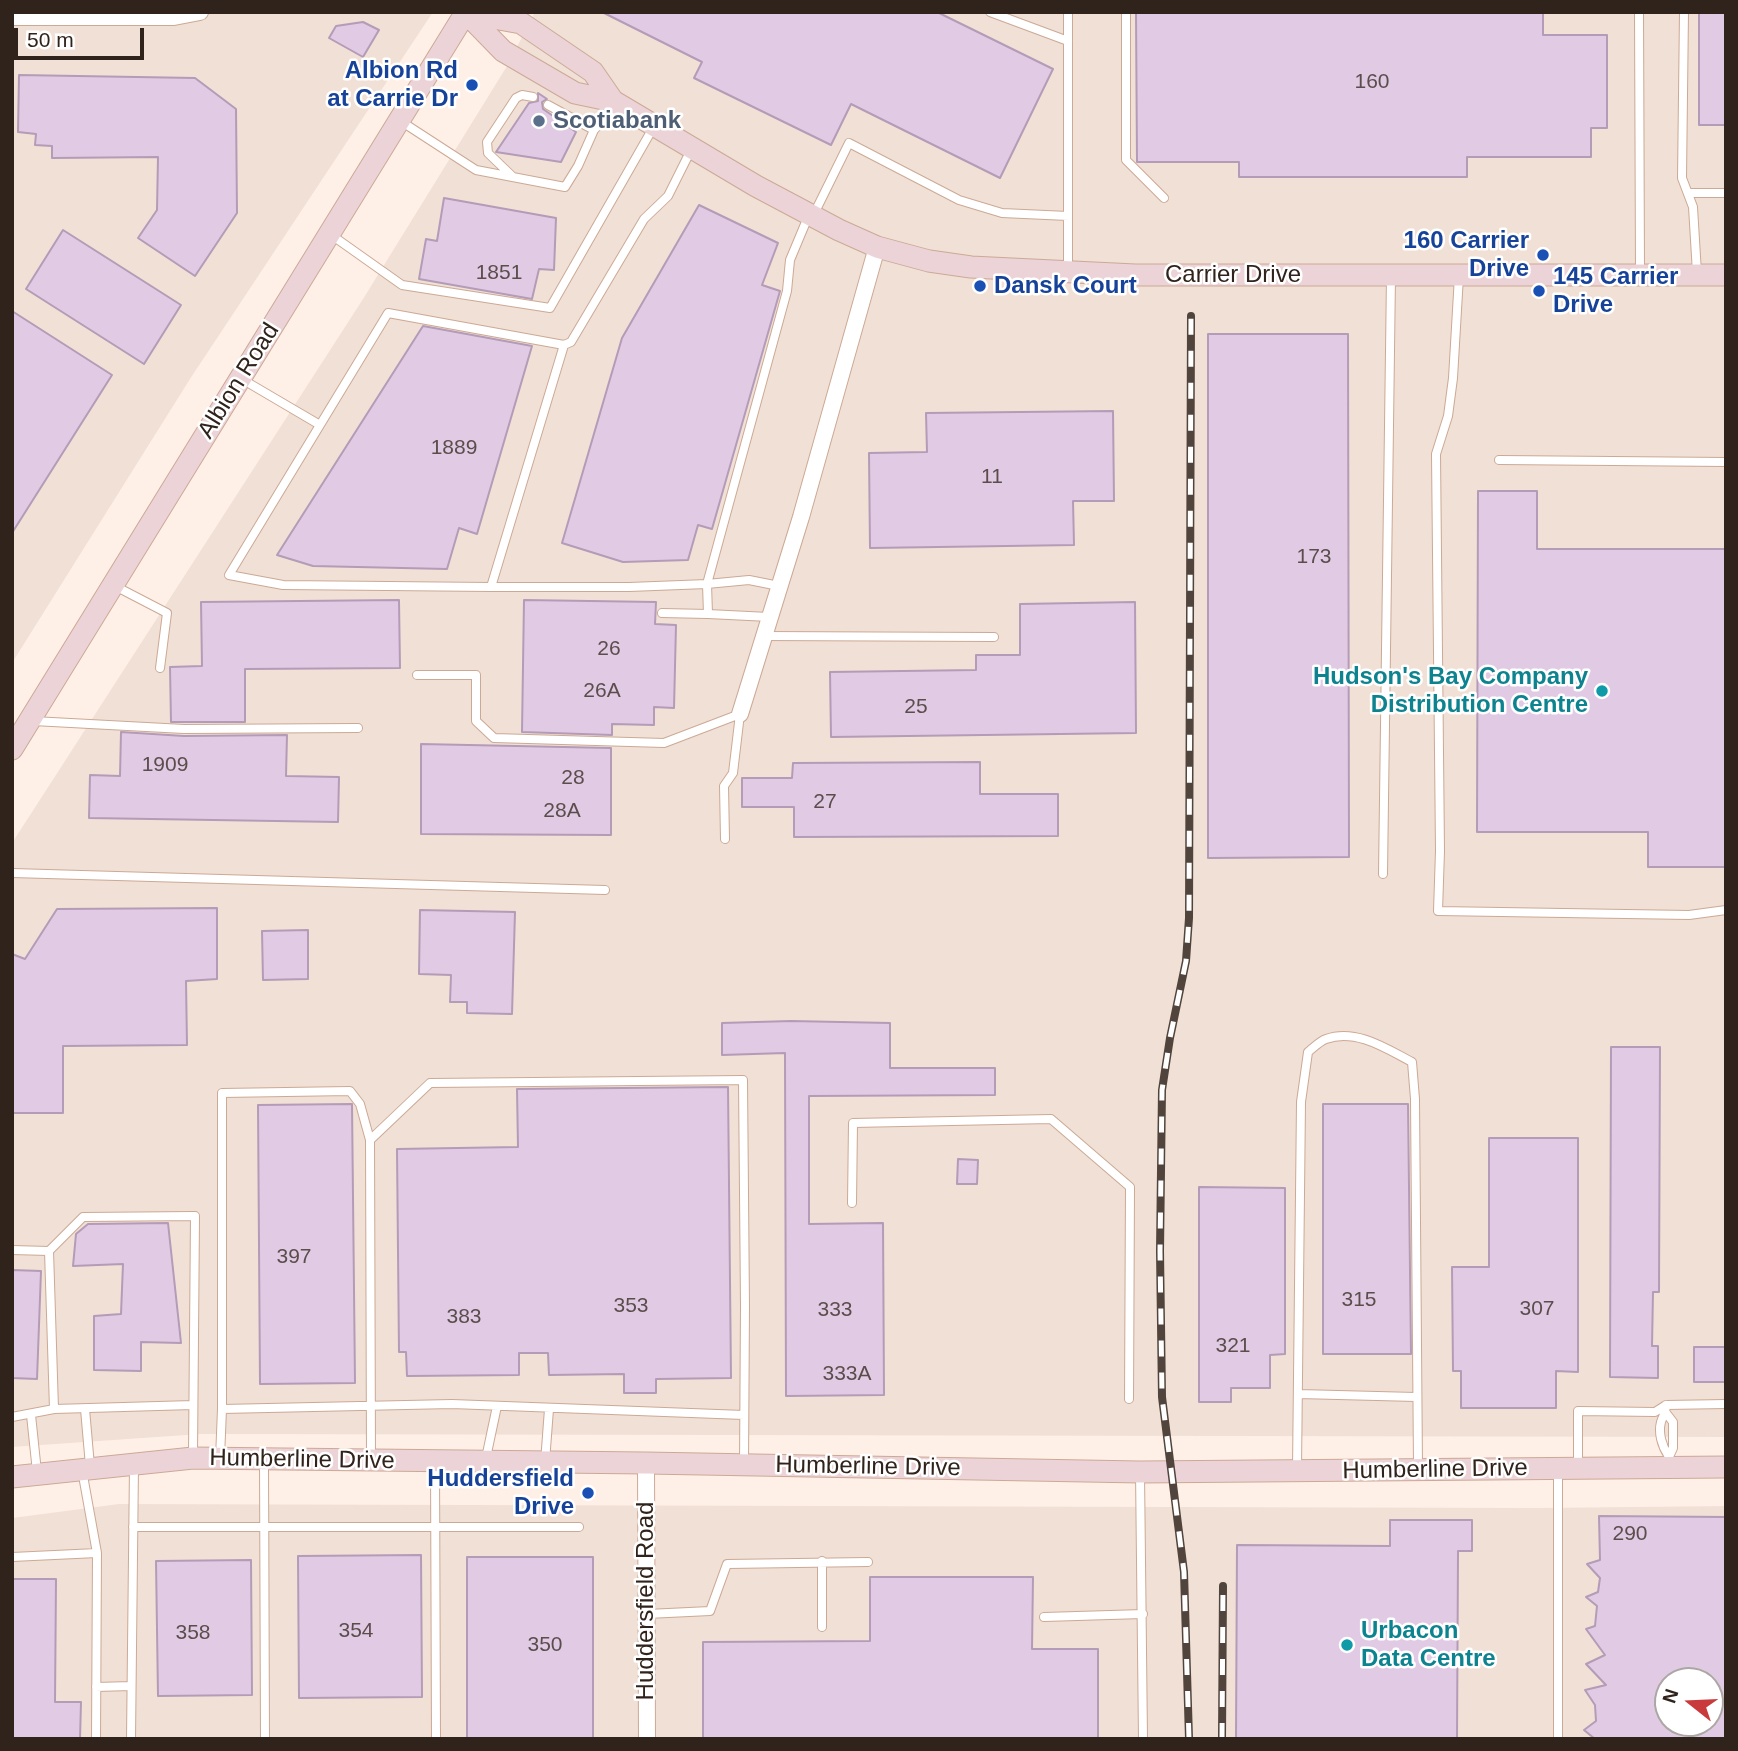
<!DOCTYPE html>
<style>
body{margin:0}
#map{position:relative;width:1738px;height:1751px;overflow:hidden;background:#fff0e7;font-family:Arial,sans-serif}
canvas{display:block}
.frame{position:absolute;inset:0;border:14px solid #30231b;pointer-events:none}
.north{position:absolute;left:1654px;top:1667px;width:70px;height:70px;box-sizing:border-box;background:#fff;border:2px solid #aca7a4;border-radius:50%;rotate:288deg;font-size:19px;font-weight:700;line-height:28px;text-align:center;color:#30231b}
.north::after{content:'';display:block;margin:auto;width:24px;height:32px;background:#c93a3c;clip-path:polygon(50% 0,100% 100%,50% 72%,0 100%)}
.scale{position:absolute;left:14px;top:28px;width:130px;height:32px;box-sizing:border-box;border:4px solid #30231b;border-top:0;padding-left:9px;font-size:21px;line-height:24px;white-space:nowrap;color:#30231b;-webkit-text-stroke:5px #fff;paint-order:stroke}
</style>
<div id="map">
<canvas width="1738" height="1751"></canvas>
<div class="frame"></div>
<div class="north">N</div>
<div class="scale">50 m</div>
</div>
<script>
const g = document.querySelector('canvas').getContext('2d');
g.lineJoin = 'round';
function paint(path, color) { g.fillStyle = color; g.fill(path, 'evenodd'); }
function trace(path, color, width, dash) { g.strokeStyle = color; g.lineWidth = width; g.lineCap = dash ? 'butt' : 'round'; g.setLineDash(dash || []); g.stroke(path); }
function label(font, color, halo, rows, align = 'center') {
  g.font = font + ' Arial,sans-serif'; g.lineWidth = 5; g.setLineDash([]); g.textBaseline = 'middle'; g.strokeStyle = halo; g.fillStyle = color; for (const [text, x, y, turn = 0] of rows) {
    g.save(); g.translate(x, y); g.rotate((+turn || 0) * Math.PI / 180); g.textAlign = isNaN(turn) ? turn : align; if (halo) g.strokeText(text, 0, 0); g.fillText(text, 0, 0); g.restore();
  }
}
paint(new Path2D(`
 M12 12H433L190 379 12 663Z
 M535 12H1726V1437L201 1434 12 1447V843L363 299 507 66Z
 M119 1504 1538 1508 1726 1506V1739H12V1518ZM1668 1681H1710V1723H1668Z`), '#f1e0d5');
const building = new Path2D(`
 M602 12H937L1053 69 1000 178 851 104 831 145 694 78 702 62Z
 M1136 12H1543V35H1607V128H1591V157H1467V177H1239V162H1137Z
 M1699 12H1726V125H1699Z
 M363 22 379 30 363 57 329 38 336 26Z
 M19 75 195 78 236 109 237 213 195 276 138 238 157 210 158 157 52 158V146L35 145 36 134 18 132Z
 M538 93 547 99 542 102 543 109 576 132 561 162 496 152 529 103 538 101Z
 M444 198 556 218 554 270 539 269 532 299 419 279 426 239 437 241Z
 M699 205 778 243 762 285 780 291 712 529 698 525 688 560 623 562 562 543 622 338Z
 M63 230 181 305 144 364 26 289Z
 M12 311 112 375 12 533Z
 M423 326 532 346 477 534 459 528 447 569 313 566 277 555Z
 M1208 334H1348L1349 857 1208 858Z
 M1113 411 1114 501H1073L1074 545 870 548 869 453 927 452 926 413Z
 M1478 491H1537V549H1726V867H1648V832H1477Z
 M399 600 400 668 245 669V722H171L170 667 202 666 201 602Z
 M524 600 656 602 655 624 676 625 674 708 654 707V725L612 724V735L522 732Z
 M1135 602 1136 733 831 737 830 672 976 670V655H1020V604Z
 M121 732 184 736 287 735 286 776 339 777 338 822 89 818 90 775 120 776Z
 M421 744 611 748V835L421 834Z
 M980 762V794H1058V836L794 837V807H742V778H792L793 763Z
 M217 908V979L186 981 187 1045 63 1046V1113H12V954L25 959 57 909Z
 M420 910 515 912 512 1014 467 1013V1002H450L451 975 419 974Z
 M308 930V979L263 980 262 931Z
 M791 1021 890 1023V1068H995V1095L809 1096V1224L883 1223 884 1395 786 1396 785 1053 722 1055V1023Z
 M1611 1047H1660L1659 1292H1653L1652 1346H1658V1378L1610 1377Z
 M728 1087 731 1378 656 1379V1393H624V1374L549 1375 548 1353H519V1375L407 1376 406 1352H399L397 1149 518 1147 517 1089Z
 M352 1104 355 1383 260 1384 258 1105Z
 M1323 1104H1408L1411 1354H1323Z
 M1489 1138H1578V1372L1556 1371V1408H1461V1371H1453L1452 1267H1489Z
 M958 1159 978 1160 977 1184H957Z
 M1199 1187 1285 1188V1354L1270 1355V1388H1231V1402H1199Z
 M168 1223 181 1343 141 1342V1371L94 1370V1316L121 1314 123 1264 73 1266 76 1234 88 1224Z
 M12 1270 41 1271 37 1379 12 1378Z
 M1694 1347H1726V1382H1694Z
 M1599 1516 1726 1517V1739H1595L1584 1730 1596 1721 1595 1705 1585 1690 1606 1685 1586 1664 1605 1655 1586 1629 1595 1626 1597 1606 1586 1597 1598 1592 1600 1578 1587 1564 1600 1560ZM1668 1681H1710V1723H1668Z
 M1390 1520H1472V1551H1458L1457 1739H1236L1237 1545 1390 1546Z
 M421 1555 422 1697 299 1698 298 1556Z
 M467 1557H593V1739H467Z
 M251 1560 252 1695 158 1696 156 1561Z
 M870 1577H1033L1032 1649H1098V1739H703V1642L870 1641Z
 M12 1579H56L55 1702H81L80 1739H12Z`);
paint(building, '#e1cbe4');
trace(building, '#b49bb7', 2);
const lane = new Path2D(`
 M990 12 1068 41
 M1126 12V160L1164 198
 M1639 12 1640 272
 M1684 12 1682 178 1693 207 1697 273
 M548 105 594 130
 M399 120 476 170 565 187 578 166 594 130 617 104
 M513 177 488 153 487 142 516 98 522 95 533 97
 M1688 193H1726
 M813 216 849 143 959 200 1002 213 1068 216
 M330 234 402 285 550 308 653 128
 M1068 272V12
 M1459 276 1453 378 1448 416 1436 454 1440 851 1438 911 1689 915 1726 910
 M564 345 571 342 644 219 668 196 691 150
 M240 378 320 425 229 575 283 585 491 587 564 345 388 313 320 425
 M1499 460 1726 462
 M113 585 167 613 160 668
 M779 586 749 580 707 584 787 291 790 260 808 217
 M491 587H629L707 584 708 614 769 617
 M662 613 708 614
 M763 636 994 637
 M417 675H476V721L494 738 664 743 740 714 733 773 724 786 725 839
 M33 721 184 729 358 728
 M12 873 605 890
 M1383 874 1391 276
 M370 1140 360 1104 350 1091 222 1093V1409L452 1404 744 1415
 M852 1203 853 1123 1051 1119 1130 1187 1129 1399
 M12 1250 49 1251 54 1409 12 1417
 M49 1251 83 1217 195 1216 193 1455
 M1299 1394 1416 1397
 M54 1409 193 1405
 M85 1409 90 1466
 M1666 1413 1673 1422V1448L1668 1459
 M31 1415 37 1472
 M1668 1455C1662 1446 1658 1433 1661 1422 1663 1415 1666 1413 1666 1405L1726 1404
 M220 1458 222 1409
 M486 1458 497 1406
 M371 1459 370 1140 430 1083 743 1080 745 1306 744 1465
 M264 1462 265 1739
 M435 1462 436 1739
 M545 1462 549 1409
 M1578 1466V1411L1655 1412 1666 1405
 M1297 1469 1301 1102 1308 1052C1313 1048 1320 1041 1326 1039 1356 1028 1387 1049 1412 1062L1415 1099 1418 1467
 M1558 1469V1739
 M82 1470 97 1553
 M1140 1472 1143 1739
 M133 1527H579
 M12 1557 97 1553 96 1739
 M647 1614 710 1611 727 1564 868 1562
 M1044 1617 1143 1614
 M822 1627V1561
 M96 1687 131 1686
 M131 1739 134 1465`);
const street = new Path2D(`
 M12 17H174L200 12
 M740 714 801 517 877 247
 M646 1463 647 1739`);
const secondary = new Path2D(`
 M466 13 503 51 575 93 613 101 756 186 839 230 877 247 929 261 971 267 1135 275H1726
 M466 13 521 23 593 72 613 101
 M12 749 466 12
 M12 1477 193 1458 646 1463 1140 1472 1726 1467`);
trace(lane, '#cca995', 10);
trace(street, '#cca995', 18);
trace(secondary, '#cca995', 23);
trace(lane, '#fff', 8);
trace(street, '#fff', 16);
trace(secondary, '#ecd3d8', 21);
const rail = new Path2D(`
 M1189 1739 1184 1572 1162 1397 1160 1251 1162 1090 1170 1038 1186 961 1189 918 1191 316
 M1222 1739 1223 1586`);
trace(rail, '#51443c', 8);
trace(rail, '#fff', 5, [16]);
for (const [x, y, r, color] of [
 [472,85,7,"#1a4fb4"],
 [539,121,7,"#5c6f8a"],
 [1543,255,7,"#1a4fb4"],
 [980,286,7,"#1a4fb4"],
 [1539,291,7,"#1a4fb4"],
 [1602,691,7,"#0f9aa8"],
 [588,1493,7,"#1a4fb4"],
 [1347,1645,7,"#0f9aa8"]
]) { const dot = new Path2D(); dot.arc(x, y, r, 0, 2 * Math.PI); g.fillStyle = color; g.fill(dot); trace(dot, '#fff', 2.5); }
label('21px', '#5c4d4d', null, [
 ["160",1372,82],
 ["1851",499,273],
 ["1889",454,448],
 ["11",992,477],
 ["173",1314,557],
 ["26",609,649],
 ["26A",602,691],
 ["25",916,707],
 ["1909",165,765],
 ["28",573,778],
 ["27",825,802],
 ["28A",562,811],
 ["397",294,1257],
 ["315",1359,1300],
 ["353",631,1306],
 ["307",1537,1309],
 ["333",835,1310],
 ["383",464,1317],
 ["321",1233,1346],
 ["333A",847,1374],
 ["290",1630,1534],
 ["354",356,1631],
 ["358",193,1633],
 ["350",545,1645]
]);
label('bold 24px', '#164399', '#fff', [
 ["Albion Rd",458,71],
 ["at Carrie Dr",458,99],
 ["160 Carrier",1529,241],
 ["Drive",1529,269],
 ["145 Carrier",1553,277,"left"],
 ["Drive",1553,305,"left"],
 ["Dansk Court",994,286,"left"],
 ["Huddersfield",574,1479],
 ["Drive",574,1507]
], 'right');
label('bold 24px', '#4e5e75', '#fff', [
 ["Scotiabank",553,121]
], 'left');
label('24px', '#30231b', '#fff', [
 ["Carrier Drive",1233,275],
 ["Albion Road",239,381,-58],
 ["Humberline Drive",302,1460,1],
 ["Humberline Drive",868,1467,1],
 ["Humberline Drive",1435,1470,-1],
 ["Huddersfield Road",646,1601,-90]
]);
label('bold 24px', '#0d838f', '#fff', [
 ["Hudson's Bay Company",1588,677],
 ["Distribution Centre",1588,705],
 ["Urbacon",1361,1631,"left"],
 ["Data Centre",1361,1659,"left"]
], 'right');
</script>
